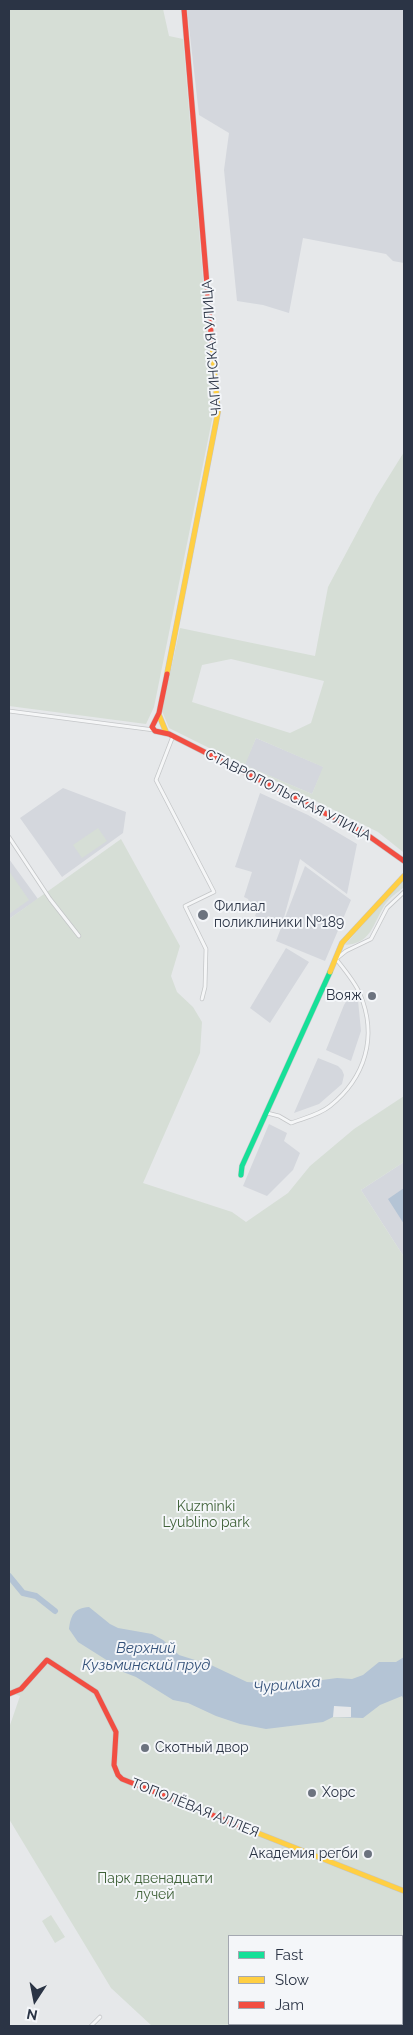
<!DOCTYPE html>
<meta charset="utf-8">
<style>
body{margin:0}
#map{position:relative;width:413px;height:2035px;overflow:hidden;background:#e6e8ea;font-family:Raleway,sans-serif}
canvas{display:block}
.frame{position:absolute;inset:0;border:10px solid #2b3445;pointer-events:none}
.legend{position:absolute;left:228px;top:1935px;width:175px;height:90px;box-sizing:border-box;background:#f4f6f9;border:1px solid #a4a8b1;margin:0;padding:6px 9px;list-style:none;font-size:15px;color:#2b3445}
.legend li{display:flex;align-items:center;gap:10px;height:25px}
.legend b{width:25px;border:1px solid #a4a8b1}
.north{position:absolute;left:10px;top:1975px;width:50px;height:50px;-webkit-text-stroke:4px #f4f6f9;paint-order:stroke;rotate:191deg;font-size:14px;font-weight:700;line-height:20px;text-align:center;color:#2b3445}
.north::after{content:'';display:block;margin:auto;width:18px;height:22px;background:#2b3445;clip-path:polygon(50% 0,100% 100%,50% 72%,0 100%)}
</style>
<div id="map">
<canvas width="413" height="2035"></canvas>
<div class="frame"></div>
<ul class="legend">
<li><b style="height:6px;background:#16e098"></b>Fast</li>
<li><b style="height:6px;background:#ffcf43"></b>Slow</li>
<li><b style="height:6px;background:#f24e42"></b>Jam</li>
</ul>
<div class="north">N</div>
</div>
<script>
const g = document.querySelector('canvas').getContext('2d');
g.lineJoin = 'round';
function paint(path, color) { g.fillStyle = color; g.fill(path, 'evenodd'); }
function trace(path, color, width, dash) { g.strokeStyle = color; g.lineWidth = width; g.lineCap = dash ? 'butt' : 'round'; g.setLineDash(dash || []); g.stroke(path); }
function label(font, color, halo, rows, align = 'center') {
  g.font = font + ' Raleway,sans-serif'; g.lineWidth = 4; g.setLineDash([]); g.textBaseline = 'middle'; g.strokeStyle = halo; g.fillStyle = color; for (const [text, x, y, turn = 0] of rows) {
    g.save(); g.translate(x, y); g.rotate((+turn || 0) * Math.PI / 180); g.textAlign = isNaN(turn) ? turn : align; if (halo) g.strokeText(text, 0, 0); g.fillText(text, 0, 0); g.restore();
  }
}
paint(new Path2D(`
 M187 9H404V263L393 261 386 254 303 238 289 313 263 305 237 301 224 170 229 133 199 115Z
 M256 738 324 767 312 794 244 765Z
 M63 788 126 812 123 833 62 877 20 818Z
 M260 793 308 815 357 844 347 894 300 859 283 921 268 916 265 921 255 916 257 911 251 907 248 899 244 897 252 872 235 867Z
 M9 859 38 899 9 919Z
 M305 866 351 900 325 961 276 941Z
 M286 948 309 962 270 1023 250 1008Z
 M356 995 358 1000 361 1031 351 1061 326 1050 344 1005 349 997Z
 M318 1058 338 1066 342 1070 344 1075 342 1084 319 1104 294 1113Z
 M269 1124 287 1133 284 1141 300 1153 293 1170 267 1196 243 1186Z
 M404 1162V1257L361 1190Z`), '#d4d7dd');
paint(new Path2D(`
 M9 9H163L169 36 183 39 213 400 212 420 154 707 146 724 9 706Z
 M404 452V850L403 852 378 832 169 728 162 711 180 628 315 656 328 587 376 497ZM231 659 324 681 311 723 290 733 192 702 202 665ZM256 738 323 767 312 794 245 765Z
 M98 828 107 841 82 858 73 845Z
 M121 839 180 946 171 976 177 992 193 1007 202 1022 200 1053 143 1183 232 1212 246 1222 288 1193 310 1166 354 1129 404 1096V1162L361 1190 404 1257V2026H152L111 1988 9 1819V1728L20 1696 9 1692V919ZM229 1936H402V2024H229Z
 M9 871 29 900 9 914Z
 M404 878V887C397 893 389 898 384 906 373 924 371 944 345 945Z
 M51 1915 65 1937 55 1943 42 1921Z`), '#d6ded6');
paint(new Path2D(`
 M404 1188V1224L388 1199Z
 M89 1607 110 1624 118 1628 152 1634 163 1640 179 1655 211 1665 247 1682 274 1684 288 1687 307 1682 337 1678 352 1679 363 1675 379 1662H396L404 1657V1700L402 1696 380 1705 363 1718 333 1717 323 1722 266 1729 240 1724 216 1716 188 1703 173 1700 136 1677 118 1670 116 1666 78 1642 69 1629C71 1615 74 1608 89 1607Z`), '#b4c4d5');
paint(new Path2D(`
 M334 1706 351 1707V1717H333Z`), '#e6e8ea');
trace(new Path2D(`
 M9 1576 23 1593 36 1596 55 1611`), '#b4c4d5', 6);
const street = new Path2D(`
 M9 711 154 730
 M173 736 156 780 214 892 185 906 206 949 205 987 202 999
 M9 837 50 899 79 936
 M267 1113 279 1116 291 1123C304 1118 319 1115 330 1106 365 1078 378 1037 360 994 355 982 344 969 336 959L346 951 371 939 387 908 404 892
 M91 2026 100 2017`);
const fast = new Path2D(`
 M241 1175 242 1166 330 972`);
const slow = new Path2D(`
 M167 674 218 412 212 345
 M159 715 166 732
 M330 972 342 943 404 876
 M240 1826 404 1891`);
const jam = new Path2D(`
 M184 9 212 345
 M167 674 159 713 152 727 155 731 169 734 366 834 404 861
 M9 1694 21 1689 47 1660 96 1692 116 1732 114 1765 118 1775 122 1779 240 1826`);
trace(street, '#c4c6c8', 4.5);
trace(fast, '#c4c6c8', 6);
trace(slow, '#c4c6c8', 6);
trace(jam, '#c4c6c8', 6);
trace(street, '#f5f6f7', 3);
trace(fast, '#16e098', 5);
trace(slow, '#ffcf43', 5);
trace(jam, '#f24e42', 5);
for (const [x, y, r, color] of [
 [203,915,6,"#6c737f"],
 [372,996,5,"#6c737f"],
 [145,1748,5,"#6c737f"],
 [312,1793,5,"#6c737f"],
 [368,1854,5,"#6c737f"]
]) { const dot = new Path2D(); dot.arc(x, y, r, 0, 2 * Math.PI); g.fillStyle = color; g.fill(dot); trace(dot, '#f4f6f9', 2); }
label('14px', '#2b3445', '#f4f6f9', [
 ["ЧАГИНСКАЯ УЛИЦА",212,348,-94],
 ["СТАВРОПОЛЬСКАЯ УЛИЦА",288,795,27],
 ["ТОПОЛЁВАЯ АЛЛЕЯ",195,1808,22]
]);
label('14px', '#2b3445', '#f4f6f9', [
 ["Филиал",214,907],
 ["поликлиники №189",214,923],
 ["Вояж",362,996,"right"],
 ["Скотный двор",155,1748],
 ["Хорс",322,1793],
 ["Академия регби",358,1854,"right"]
], 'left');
label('14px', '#3f6138', '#f4f6f9', [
 ["Kuzminki",206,1507],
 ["Lyublino park",206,1523],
 ["Парк двенадцати",155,1879],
 ["лучей",155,1895]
]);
label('italic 15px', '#34527a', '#f4f6f9', [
 ["Верхний",146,1648],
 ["Кузьминский пруд",146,1665],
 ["Чурилиха",287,1685,-5]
]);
</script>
